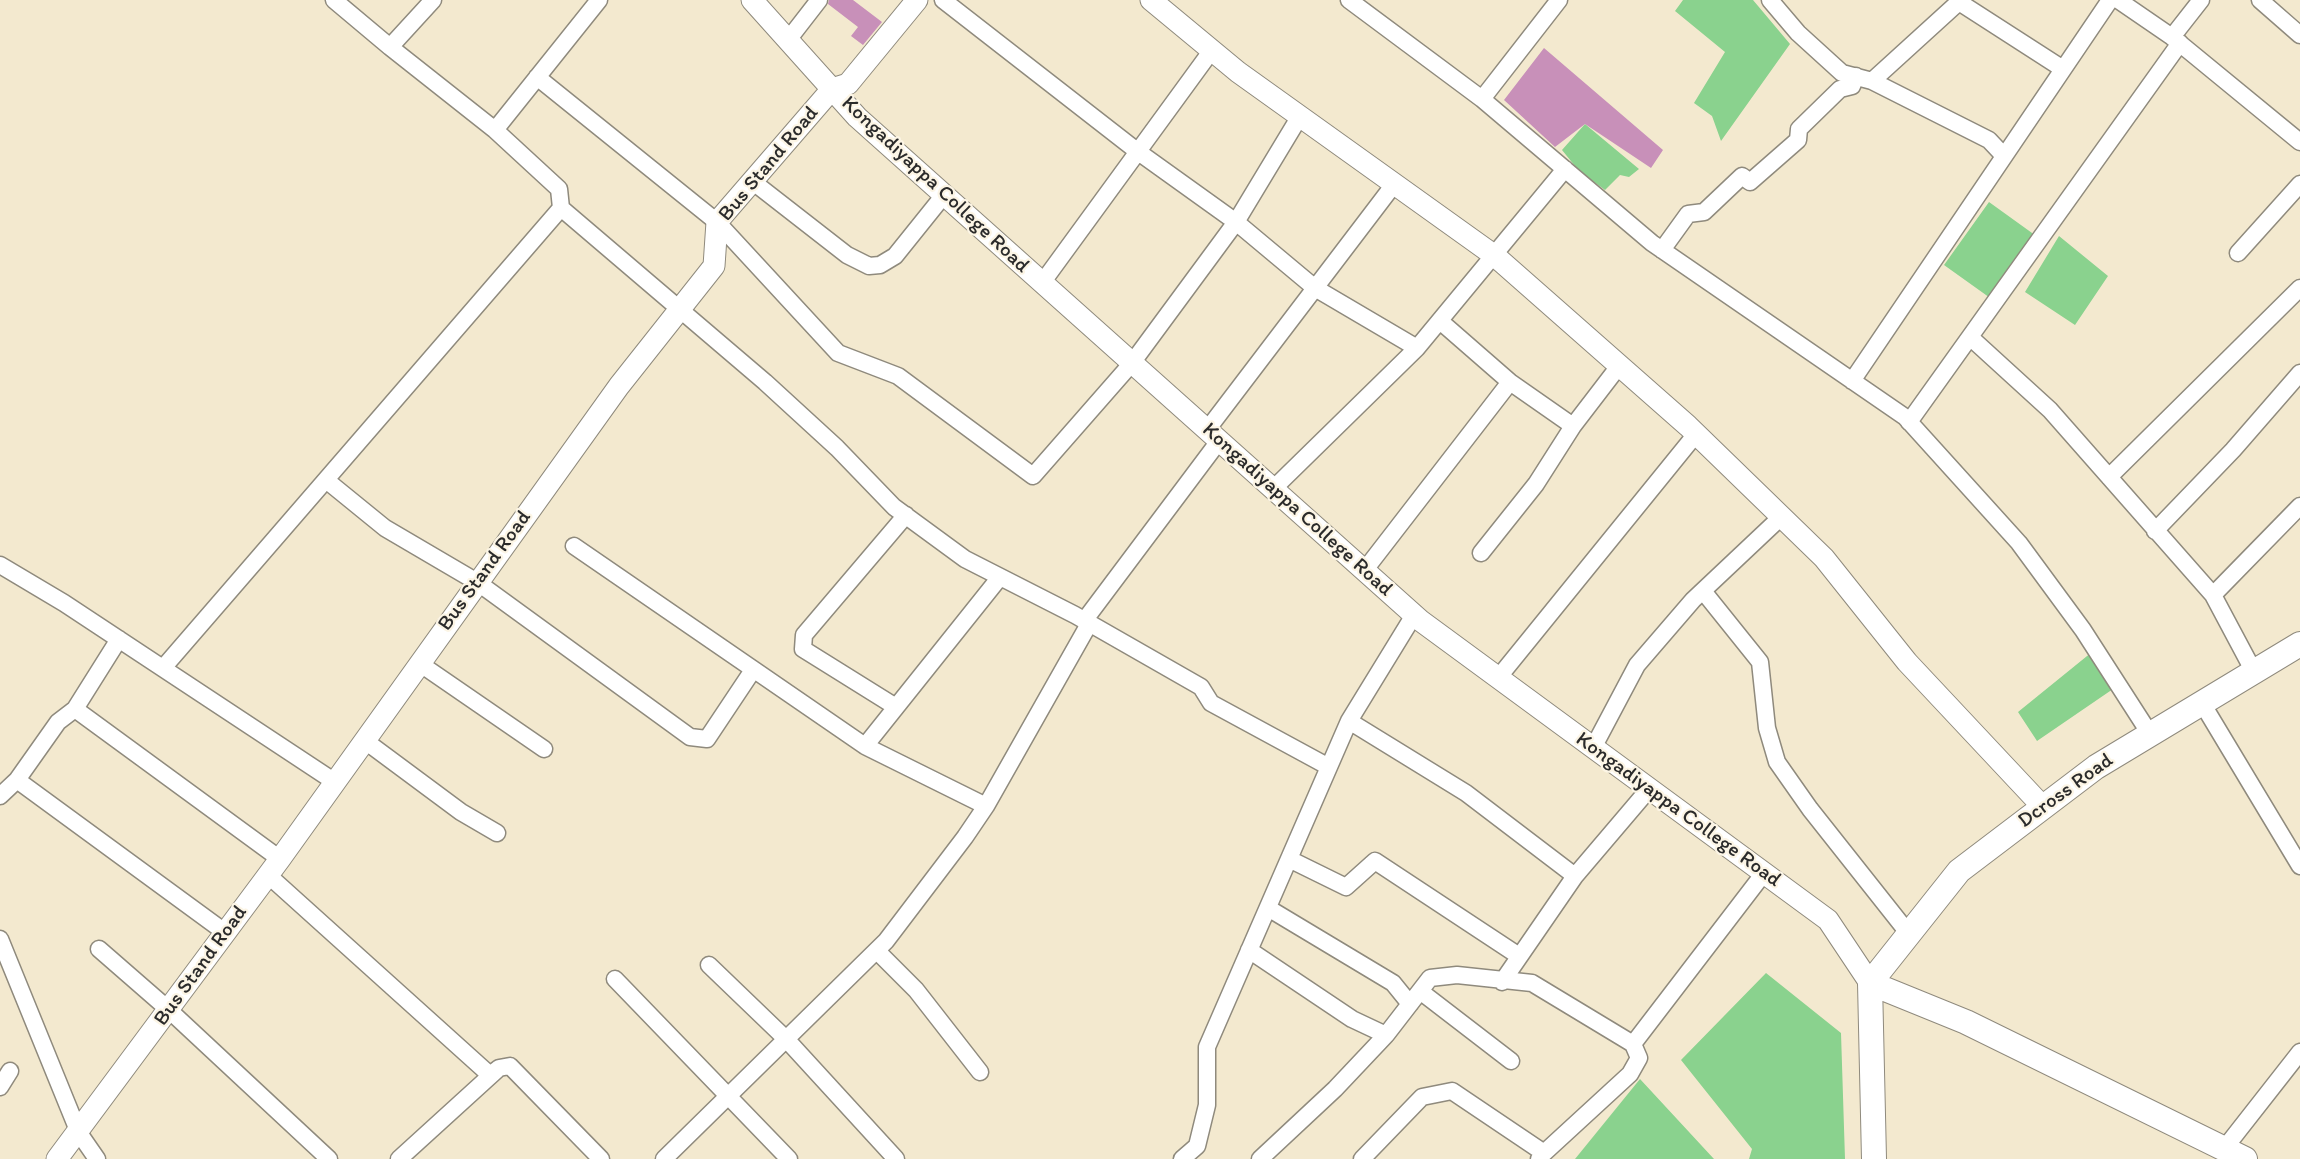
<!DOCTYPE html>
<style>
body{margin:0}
canvas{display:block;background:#f3e9cf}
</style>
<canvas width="2300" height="1159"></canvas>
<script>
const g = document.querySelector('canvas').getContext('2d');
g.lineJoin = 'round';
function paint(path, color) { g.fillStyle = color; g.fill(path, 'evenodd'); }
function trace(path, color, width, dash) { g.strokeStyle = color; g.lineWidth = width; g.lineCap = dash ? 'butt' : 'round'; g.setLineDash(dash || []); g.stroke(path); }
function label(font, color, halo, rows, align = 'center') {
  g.font = font + ' Itim,sans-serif'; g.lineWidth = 4.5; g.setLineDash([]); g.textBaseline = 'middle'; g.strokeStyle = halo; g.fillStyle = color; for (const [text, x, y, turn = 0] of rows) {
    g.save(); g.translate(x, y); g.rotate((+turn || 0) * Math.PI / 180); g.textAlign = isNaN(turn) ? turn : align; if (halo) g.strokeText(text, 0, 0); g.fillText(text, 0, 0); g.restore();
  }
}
paint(new Path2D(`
 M1683 0H1753L1790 44 1721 141 1712 116 1694 103 1725 52 1675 11Z
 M1585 124 1639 169 1629 177 1620 175 1605 190 1579 171 1562 150Z
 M1989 202 2039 238 1993 300 1944 265Z
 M2059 236 2108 276 2075 325 2025 292Z
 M2092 652 2113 689 2037 741 2018 712Z
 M1766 973 1841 1033 1845 1159H1749L1752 1149 1681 1060Z
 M1640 1079 1714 1159H1575Z`), '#8ad28e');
paint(new Path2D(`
 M829 0H853L882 22 863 45 851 36 858 27 828 4Z
 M1544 48 1663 150 1651 168 1585 124 1555 147 1504 100Z`), '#c890b9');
const minor = new Path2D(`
 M334 0 390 47 433 0
 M943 0 1137 151 1236 222 1315 288 1417 348
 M1349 0 1482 99 1652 243 1905 417 2019 543 2083 630 2150 734
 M1770 0 1798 33 1842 73 1872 81 1961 0
 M2118 0 2172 37 2300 142
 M2260 0 2300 35
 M1959 2 2063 69
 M2172 37 2201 0
 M788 40 819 0
 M537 77 717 222 838 353 898 376 1033 476 1132 363 1236 222 1300 116
 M1872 81 1989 140 2004 156
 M1482 99 1559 0
 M495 130 599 0
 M752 181 847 255 869 266 880 265 895 256 944 195
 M561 208 765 382 837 448 894 507 965 559 1075 615 1201 687 1211 703 1329 767
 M1662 250 1688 214 1704 212 1742 176 1750 182 1798 140 1799 129 1840 89 1852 86 1856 76
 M2238 253 2300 184
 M1042 283 1212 50
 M1440 321 1510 382 1573 426
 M1970 337 2050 410 2213 595 2254 672
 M1852 381 2110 0
 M1909 422 2180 43
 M1207 430 1395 183
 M2109 477 2300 288
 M326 480 385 528 477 582 690 737 707 739 753 670
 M1273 489 1417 348 1565 169
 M2155 531 2233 450 2300 373
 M574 546 865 746 986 806 965 837 886 941 664 1159
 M1481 553 1536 484 1573 426 1619 366
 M0 565 64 603 335 782
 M1364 571 1510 382
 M1703 591 1760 662 1767 728 1777 762 1810 809 1909 934
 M2213 595 2300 506
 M1084 621 1219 441
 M419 663 544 749
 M163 668 561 208 559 189 495 130 390 47
 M1498 678 1696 434
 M2202 703 2300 866
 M896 707 803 649 804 635 906 515
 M75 709 280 859
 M1349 721 1466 793 1575 876
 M364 740 461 812 497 833
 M865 746 1000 577
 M1593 748 1637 665 1693 600 1780 518
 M17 780 226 933
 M0 796 17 780 58 722 75 709 119 639
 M986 806 1089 624
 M1289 859 1346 887 1375 861 1519 956
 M268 875 490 1075 499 1068
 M1268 908 1393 983 1410 1004
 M0 939 79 1133 97 1159
 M99 949 169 1010 329 1159
 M1249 950 1352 1019 1386 1035
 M877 951 916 990 980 1072
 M709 965 787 1040 896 1159
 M615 979 789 1159
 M1502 982 1575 876 1649 789
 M1420 991 1511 1061
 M1633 1044 1764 873
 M0 1087 10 1071
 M2224 1149 2300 1052
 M399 1159 499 1068 510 1066 601 1159
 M1182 1159 1197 1146 1207 1105V1047L1349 721 1414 615
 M1260 1159 1335 1089 1386 1035 1430 978 1457 975 1532 983 1633 1044 1639 1058 1630 1074 1544 1153
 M1362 1159 1422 1097 1452 1091 1544 1153 1539 1159`);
const tertiary = new Path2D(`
 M752 0 857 117 1421 621 1828 920 1870 983
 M1151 0 1238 72 1495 256 1688 426 1824 558 1907 662 2043 807
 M57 1159 280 859 619 386 714 266 717 222 832 89 848 84 917 0`);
const secondary = new Path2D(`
 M1870 983 1959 871 2096 767 2300 644
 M1870 983 1966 1022 2245 1159
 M1870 983 1874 1159`);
trace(minor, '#8f8a7d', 19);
trace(tertiary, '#8f8a7d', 23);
trace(secondary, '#8f8a7d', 26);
trace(minor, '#fff', 16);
trace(tertiary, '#fff', 21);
trace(secondary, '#fff', 24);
label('21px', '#2b2b2b', '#fcf5e5', [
 ["Bus Stand Road",769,164,-50],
 ["Kongadiyappa College Road",935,185,43],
 ["Kongadiyappa College Road",1297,510,42],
 ["Bus Stand Road",485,571,-54],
 ["Dcross Road",2066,791,-36],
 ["Kongadiyappa College Road",1678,810,36],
 ["Bus Stand Road",201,966,-54]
]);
</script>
